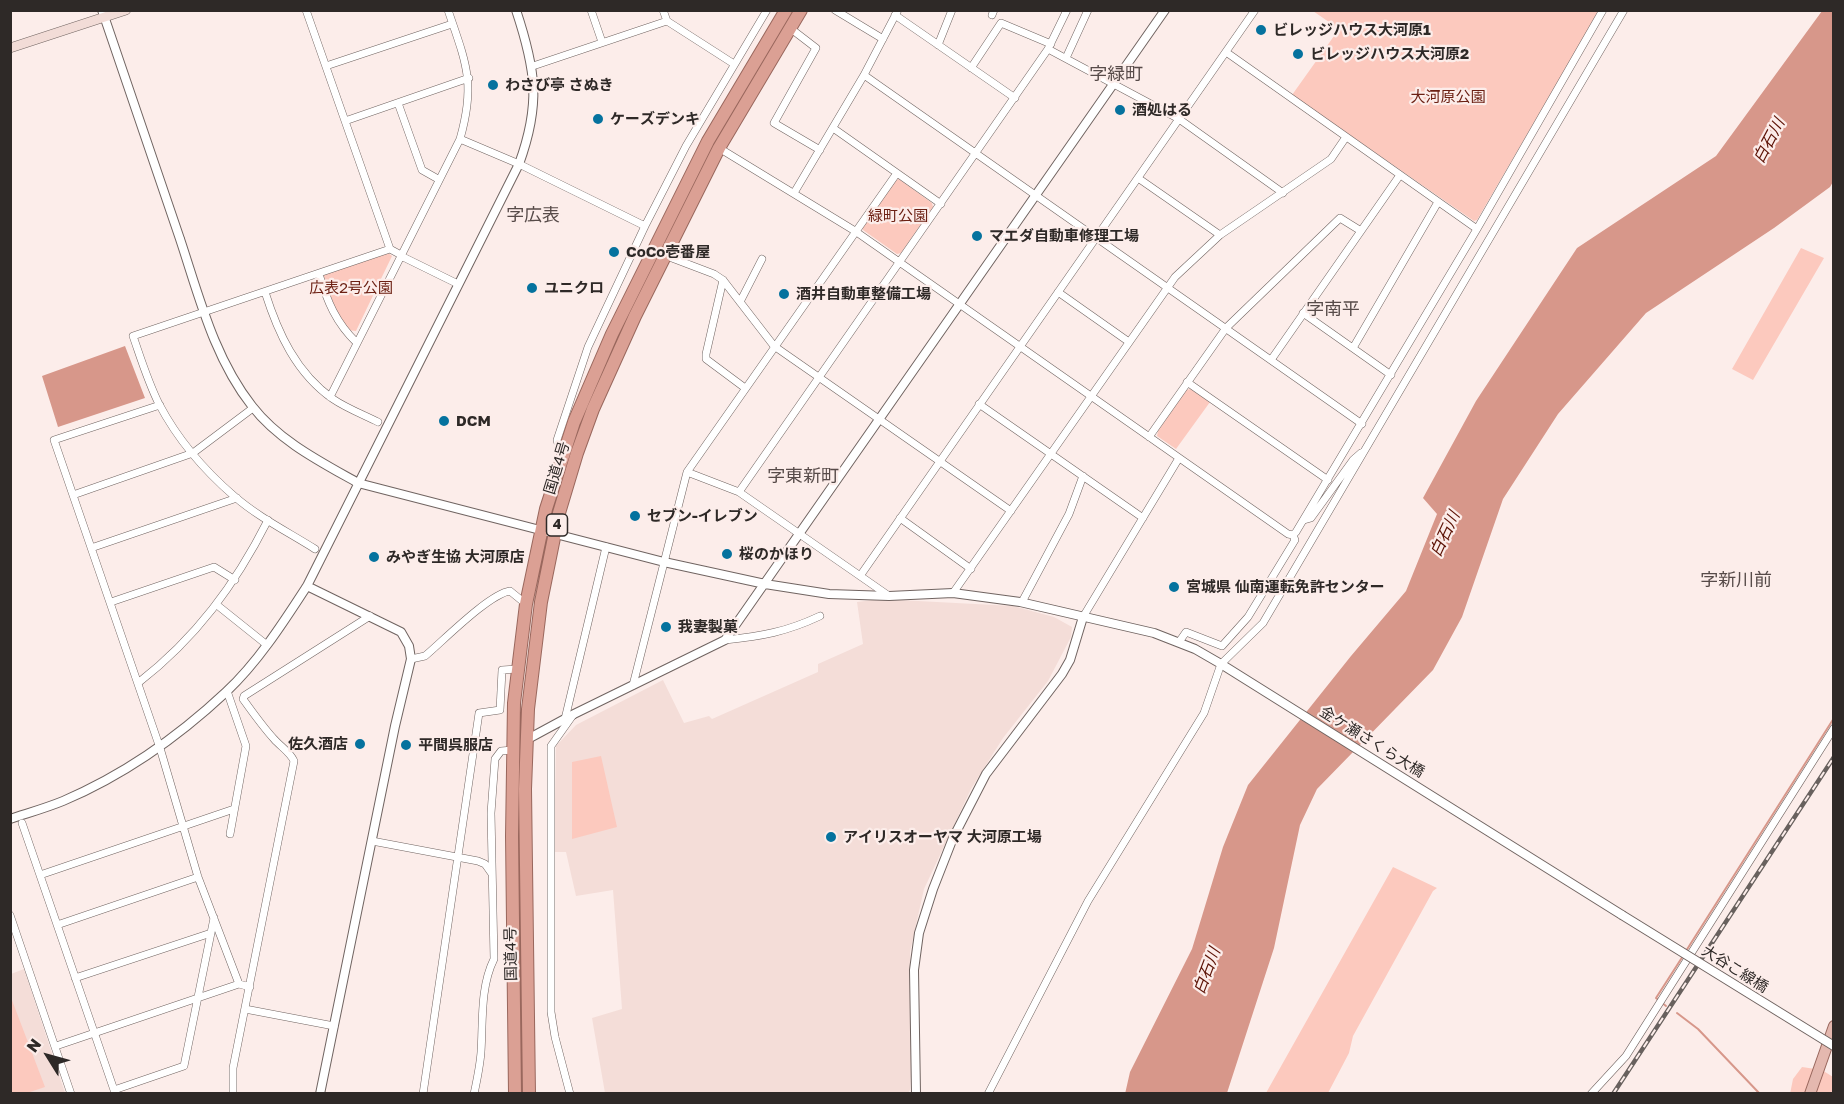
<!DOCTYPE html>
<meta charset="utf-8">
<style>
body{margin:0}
#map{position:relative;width:1844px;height:1104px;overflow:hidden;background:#fcedea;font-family:"Golos Text",sans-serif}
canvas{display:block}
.frame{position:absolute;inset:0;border:12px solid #2e2927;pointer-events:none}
.north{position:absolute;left:18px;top:1026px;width:60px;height:60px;-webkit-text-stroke:4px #fcedea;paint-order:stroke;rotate:307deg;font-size:16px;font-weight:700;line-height:24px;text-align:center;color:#2e2927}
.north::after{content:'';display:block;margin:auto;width:21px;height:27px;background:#2e2927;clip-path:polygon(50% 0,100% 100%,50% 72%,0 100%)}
</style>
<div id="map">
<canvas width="1844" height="1104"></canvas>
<div class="frame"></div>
<div class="north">N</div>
</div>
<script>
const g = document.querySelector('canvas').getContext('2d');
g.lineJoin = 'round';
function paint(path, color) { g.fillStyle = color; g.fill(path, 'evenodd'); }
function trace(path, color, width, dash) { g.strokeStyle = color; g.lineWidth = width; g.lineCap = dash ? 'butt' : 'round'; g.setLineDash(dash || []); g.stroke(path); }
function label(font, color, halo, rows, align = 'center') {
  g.font = font + ' "Golos Text","Noto Sans JP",sans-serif'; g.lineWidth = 4.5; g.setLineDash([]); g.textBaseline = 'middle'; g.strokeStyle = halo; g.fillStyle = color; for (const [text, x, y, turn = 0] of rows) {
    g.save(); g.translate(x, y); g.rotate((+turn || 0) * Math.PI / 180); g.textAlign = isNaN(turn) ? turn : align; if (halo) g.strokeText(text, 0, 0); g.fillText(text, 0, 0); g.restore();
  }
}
paint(new Path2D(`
 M880 599 1013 606 1054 617 1072 627 1071 637 1048 681 1003 738 971 789 924 889 910 952 912 1062 910 1090 908 1093H605L592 1018 622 1009 613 890 576 896 566 852H554L556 746 576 725 663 680 684 723 709 716 712 719 818 672V664L863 644 857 602Z
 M24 969 65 1093 11 1094V974Z`), '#f4ddd8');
paint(new Path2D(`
 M1313 11H1599L1477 220 1474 221 1292 95 1339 29Z
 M899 179 932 203 933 207 901 253 897 254 863 230 862 226 894 181Z
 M1801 248 1824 258 1753 380 1732 369Z
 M387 252 392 256 356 331 347 330 336 311 323 274Z
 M1191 389 1210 402 1176 449 1157 436 1158 431 1186 390Z
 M601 756 617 827 572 839V762Z
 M1393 867 1437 888 1433 891 1353 1036 1349 1053 1328 1093H1266Z
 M10 995 45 1087 27 1093H11Z
 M1802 1067 1822 1070 1833 1077V1093L1790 1094 1793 1079Z`), '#fcc9be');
paint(new Path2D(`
 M1822 11H1833L1834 180 1830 187 1774 228 1646 313 1558 414 1503 499 1462 617 1433 670 1317 789 1300 825 1274 948 1227 1093 1125 1094 1130 1072 1192 949 1223 847 1248 785 1351 656 1406 591 1437 514 1423 498 1476 401 1577 248 1716 156Z
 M125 346 145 398 58 427 42 376Z`), '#d7978a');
trace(new Path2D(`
 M1686 951 1834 718
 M1666 1006 1656 998 1683 956
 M1677 1013 1698 1029 1760 1094`), '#d7978a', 2);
const minor = new Path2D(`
 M306 10 390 249 401 255
 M591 10 602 42
 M663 10 667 21 734 64
 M835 10 883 39
 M895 15 1015 98
 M992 15 994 10
 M790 28 816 48 774 123 820 150
 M938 45 952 10
 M1048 49 1179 119 1283 193
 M1226 52 1477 229
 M1066 58 1088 10
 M326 66 452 24
 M533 66 667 21
 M971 68 1001 23 1051 44
 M864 75 1362 424
 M398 103 422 170 438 179
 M345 121 469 78
 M833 128 941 204
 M460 139 519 164 645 226
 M719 148 855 231 1288 534 1293 535 1296 532 1477 229 1603 10
 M1138 178 1220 235
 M794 193 864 75 898 10
 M664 255 714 274 723 280 774 346 1011 511
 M401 256 458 284
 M319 274C327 301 336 323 357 343
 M723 280 706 354V359L745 388
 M265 292C278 333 296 373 333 399 346 408 364 415 378 422
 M1058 292 1129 342
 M740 302 762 259
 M1303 313 1391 375
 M1353 348 1438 202
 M1271 360 1400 175
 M1187 382 1328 480
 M330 397 460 139C476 83 466 63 448 10
 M979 404 1143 518
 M160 405 54 440 160 748 198 877 239 984
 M1149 437 1226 328 1340 218 1361 231
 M561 455 557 440 588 347 645 226 686 146 767 10
 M687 472 739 492 889 596
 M739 492 1048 49 1067 10
 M73 495 193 453 253 408
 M900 518 971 569
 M1304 520 1311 518 1353 460 1361 453
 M91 548 237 498
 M315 549C288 532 258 517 234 496 205 471 177 438 159 404 148 382 141 359 133 336L390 249
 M860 576 1255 10
 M953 593 1175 277 1220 235 1331 159 1346 137
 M111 602 214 567 235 580
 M1022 602 1069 514 1083 476
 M217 605 267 645
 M1083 617 1179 458
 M725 640C762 636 786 632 820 616
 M1179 642 1186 632 1222 646 1248 617 1295 540 1293 535
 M411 659 425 656C443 641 489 594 510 591L526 604
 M138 683C196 638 235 585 268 520
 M633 685 687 472 897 173
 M227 691 246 746 230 834
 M565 719 606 547
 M22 823 114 1090 184 1066 214 918
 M372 841 478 861 485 864 492 874
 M40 875 234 809
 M10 915 71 1094
 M57 925 198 877
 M75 978 211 933
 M245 1009 334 1026
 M56 1046 239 984 250 987
 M233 1094V1068L294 761C290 752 281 747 274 739 263 727 253 713 243 699L244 696 370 616
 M423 1094 479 713 500 710 502 670 517 669
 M474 1094C477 1080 480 1066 481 1052 483 1022 480 987 494 959L491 813 495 759 501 751 513 750
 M570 1094 555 1037 551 1012V746L573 715
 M988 1094 1088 901 1204 713 1221 664 1263 623 1624 10
 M1591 1094 1626 1056 1834 728`);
const tertiary = new Path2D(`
 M102 10C128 87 154 163 180 239 199 296 214 358 252 406 279 441 321 462 358 483L664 562 765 584 829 594 889 596 953 593 1020 602 1154 633 1195 649 1221 664 1622 915
 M307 586 401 632 409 646 411 659 395 726 320 1094
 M526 740 574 714 725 640 1165 10
 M10 819C28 813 46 808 63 801 124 775 178 737 226 692 258 662 283 623 307 586L519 164C541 104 536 70 516 10
 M916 1094 914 970 919 933 933 889 953 838 986 774 1062 674 1070 660 1083 617`);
const secondary = new Path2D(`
 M10 48 126 10`);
const primary = new Path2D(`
 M1810 1094 1834 1026`);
const trunk = new Path2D(`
 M515 1094 512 836 514 703 526 604 546 509 574 422 612 334 708 141 786 10
 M529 1094 525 789 528 709 541 602 559 513 577 453 593 409 635 316 719 148 801 10`);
trace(minor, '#706461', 8);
trace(tertiary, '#706461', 10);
trace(secondary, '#706461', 10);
trace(primary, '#99675d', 12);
trace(trunk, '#99675d', 14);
trace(minor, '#fff', 7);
trace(tertiary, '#fff', 8);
trace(secondary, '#f2dcd7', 9);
trace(primary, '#e4b8af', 10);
trace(trunk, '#dba094', 12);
const rail = new Path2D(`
 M1613 1094 1834 757`);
trace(rail, '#68615e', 4.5);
trace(rail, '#fcedea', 2, [7]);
const tertiaryBridge = new Path2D(`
 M1622 915 1834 1046`);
trace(tertiaryBridge, '#706461', 10, []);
trace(tertiaryBridge, '#fff', 8);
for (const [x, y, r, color] of [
 [1261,30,6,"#05729e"],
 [1298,54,6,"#05729e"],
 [493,85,6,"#05729e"],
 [1120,110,6,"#05729e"],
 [598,119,6,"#05729e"],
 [977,236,6,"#05729e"],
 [614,252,6,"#05729e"],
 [532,288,6,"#05729e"],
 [784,294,6,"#05729e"],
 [444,421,6,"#05729e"],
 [635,516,6,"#05729e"],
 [727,554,6,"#05729e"],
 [374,557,6,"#05729e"],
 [1174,587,6,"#05729e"],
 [666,627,6,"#05729e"],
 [360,744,6,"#05729e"],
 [406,745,6,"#05729e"],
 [831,837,6,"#05729e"]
]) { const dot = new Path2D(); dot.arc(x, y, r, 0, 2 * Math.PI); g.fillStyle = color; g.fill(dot); trace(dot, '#fcedea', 2); }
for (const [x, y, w] of [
 [557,525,21]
]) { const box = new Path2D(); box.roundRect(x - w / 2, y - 11, w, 22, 4.5); g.fillStyle = '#fcedea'; g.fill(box); trace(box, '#2e2927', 1.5); }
label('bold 14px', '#2e2927', null, [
 ["4",557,525]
]);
label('bold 15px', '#2e2927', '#fcedea', [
 ["ビレッジハウス大河原1",1273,30],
 ["ビレッジハウス大河原2",1310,54],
 ["わさび亭 さぬき",505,85],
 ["酒処はる",1132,110],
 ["ケーズデンキ",610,119],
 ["マエダ自動車修理工場",989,236],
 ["CoCo壱番屋",626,252],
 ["ユニクロ",544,288],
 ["酒井自動車整備工場",796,294],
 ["DCM",456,421],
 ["セブン-イレブン",647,516],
 ["桜のかほり",739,554],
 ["みやぎ生協 大河原店",386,557],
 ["宮城県 仙南運転免許センター",1186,587],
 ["我妻製菓",678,627],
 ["佐久酒店",348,744,"right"],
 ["平間呉服店",418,745],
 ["アイリスオーヤマ 大河原工場",843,837]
], 'left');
label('15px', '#6c2013', '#fcedea', [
 ["大河原公園",1448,97],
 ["緑町公園",898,216],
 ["広表2号公園",351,288]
]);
label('15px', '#2e2927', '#fcedea', [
 ["国道4号",557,468,-73],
 ["金ケ瀬さくら大橋",1372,742,32],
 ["国道4号",511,954,-91],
 ["大谷こ線橋",1735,969,32]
]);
label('italic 16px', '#5c1104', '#fcedea', [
 ["白石川",1769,141,-62],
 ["白石川",1445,534,-65],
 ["白石川",1207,971,-69]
]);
label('18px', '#574b49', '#fcedea', [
 ["字緑町",1116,74],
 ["字広表",533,215],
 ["字南平",1333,309],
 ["字東新町",803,476],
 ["字新川前",1736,580]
]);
</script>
